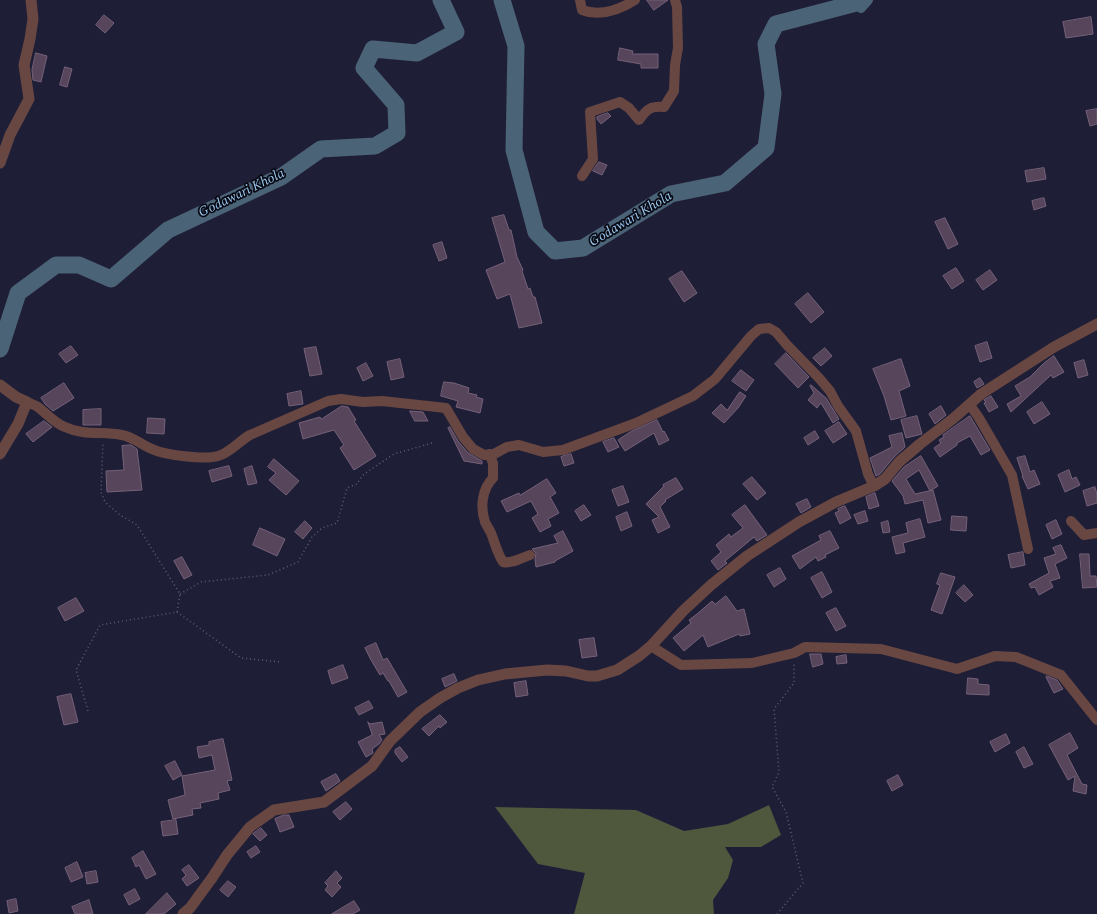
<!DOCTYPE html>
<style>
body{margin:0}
canvas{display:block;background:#1e1e36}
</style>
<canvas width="1097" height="914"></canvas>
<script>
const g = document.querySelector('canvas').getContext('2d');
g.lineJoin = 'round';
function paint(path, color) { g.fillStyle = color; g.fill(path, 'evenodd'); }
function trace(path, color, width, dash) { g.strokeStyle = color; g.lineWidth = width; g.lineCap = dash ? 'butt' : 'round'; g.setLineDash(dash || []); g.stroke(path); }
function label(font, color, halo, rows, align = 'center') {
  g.font = font + ' Spectral,serif'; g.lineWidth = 3.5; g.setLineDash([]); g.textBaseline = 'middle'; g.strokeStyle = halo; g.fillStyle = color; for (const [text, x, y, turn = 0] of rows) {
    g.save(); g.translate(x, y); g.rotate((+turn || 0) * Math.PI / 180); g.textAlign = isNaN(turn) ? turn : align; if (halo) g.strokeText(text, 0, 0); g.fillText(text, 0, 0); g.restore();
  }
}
paint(new Path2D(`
 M769 805 781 835 761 847H725L733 860 728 878 713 900 714 914H574L585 873 538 864 495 807 636 810 684 831 728 824Z`), '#4f573c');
trace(new Path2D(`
 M861 8 868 0`), '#4b6377', 10);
trace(new Path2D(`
 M502 0 516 46 514 150 536 232 555 251 583 248 671 194 725 183 766 148 773 94 766 44 776 24 860 2 861 0
 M0 349 18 293 56 265H79L111 279 168 230 281 177 321 149 375 146 397 133 396 105 364 68 373 49 417 53 456 32 441 0`), '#4b6377', 17);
const building = new Path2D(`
 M647 0H668L654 10Z
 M104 15 114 23 105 33 96 25Z
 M1091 17 1093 34 1066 38 1063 22Z
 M620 48 633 51 632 54H658V68H641V64L618 60Z
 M36 53 47 56 41 82 33 80 32 70Z
 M65 67 72 69 67 87 60 85Z
 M1097 109V124L1090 126 1086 111Z
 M608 113 611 116 601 124 597 119V117Z
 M599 162 607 165 602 175 593 171Z
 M1044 168 1046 179 1027 182 1025 171Z
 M1044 198 1046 206 1034 210 1032 201Z
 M504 215 509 230H511L517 257 523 270 522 271 528 289 530 288 533 297H535L542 323 519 328 510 294 497 299 486 270 505 262 492 218Z
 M945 218 958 244 948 249 935 222Z
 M442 242 447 258 439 261 433 245Z
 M956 268 964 281 952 289 943 276Z
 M990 270 997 280 983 290 976 280Z
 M682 271 697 293 684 302 669 279Z
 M808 293 824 312 811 323 795 304Z
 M987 342 992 358 980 362 975 346Z
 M71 346 78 355 66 363 59 354Z
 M316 347 322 374 310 376 304 349Z
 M825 348 832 356 821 366 813 358Z
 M786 353 809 377 798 388 775 364Z
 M1054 356 1064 372 1053 378 1051 375 1011 412 1007 404 1021 396 1015 386 1030 377 1044 363Z
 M400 359 404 377 391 380 387 362Z
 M901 359 910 386 899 391 906 416 891 420 884 396 873 369Z
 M1084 360 1088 375 1078 378 1074 363Z
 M366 363 373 376 363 381 357 368Z
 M741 370 754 380 746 391 732 381Z
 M980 378 984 384 977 388 974 382Z
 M444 382 454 383 469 388 468 393 477 395 476 397 483 399 480 413 456 407 458 401 441 396Z
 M64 383 74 398 53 411 45 404 41 398Z
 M811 385 826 398 839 419 833 423 821 403 817 408 808 400 814 393 810 386Z
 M301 391 303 404 289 406 287 394Z
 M740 392 746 396 738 408 724 423 712 413 721 404 727 410Z
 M991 396 998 407 989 412 984 403 986 402 984 400Z
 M1042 402 1050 414 1034 424 1027 412Z
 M342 406 348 407 356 420 354 421 376 456 354 470 340 448 344 445 334 430 303 439 299 423 320 417 321 419Z
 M941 406 946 415 935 424 929 414Z
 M101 409V425H83V410Z
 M410 411 423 412 428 421H415Z
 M917 416 922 434 906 438 901 420Z
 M970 416 990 450 981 455 970 436 957 443V445L940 457 934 448 941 443 939 440 944 437 943 435Z
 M148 418 165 419 164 434 147 433Z
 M657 420 663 432 664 431 669 440 659 445 654 433 625 451 618 440 630 432Z
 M44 421 52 427 33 442 26 434Z
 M839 422 847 434 833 443 825 431Z
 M450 427 458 441 468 453 482 461V464L464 461 448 428Z
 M815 431 819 438 808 445 804 438Z
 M902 433 905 447 894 457 880 474 876 476 870 458 892 447 889 436Z
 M614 438 619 447 608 452 603 442Z
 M131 445 137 449 142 490 107 492 106 471 124 470 122 446Z
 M571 454 574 463 564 466 561 457Z
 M921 456 938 486 930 491 919 470 906 479 915 494 933 490 941 520 928 523 923 500 905 504 903 496 892 481 904 467Z
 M1025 456 1030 472 1034 470 1040 484 1028 489 1022 476H1023L1017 458Z
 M274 459 299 481 286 495 269 480 276 473 268 467Z
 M229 466 232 476 212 482 209 471Z
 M252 466 257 483 248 485 244 469Z
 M1069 470 1072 479 1076 477 1080 485 1065 492 1058 475Z
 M752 477 766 493 757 500 743 484Z
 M676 478 683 489 665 500 666 501 660 507 670 527 658 533 652 520 659 517 646 504 664 486 663 485Z
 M547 479 556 493 550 497 559 513 548 519 551 526 540 532 532 518 538 514 531 501 507 512 501 501 519 493 520 495Z
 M623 486 629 502 618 506 612 490Z
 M1095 487 1097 494V503L1087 506 1083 491Z
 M875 493 879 506 869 509 866 497Z
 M807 499 811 507 801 513 796 504Z
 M584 505 591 515 581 521 575 511Z
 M745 505 767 535 757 541 754 537 725 561 727 563 718 570 711 561 721 552 716 545 729 534 731 537 743 528 732 515Z
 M845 506 851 518 840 524 835 513 839 511 838 509Z
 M865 511 868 521 858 524 854 515Z
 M627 512 632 526 621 531 616 517Z
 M952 516 967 517 966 531 951 530Z
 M920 519 925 537 903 543 905 552 896 554 892 537 908 533 906 523Z
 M1056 520 1062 534 1052 539 1046 525Z
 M305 521 312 528 303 539 295 532Z
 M888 521 890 532 883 533 881 523Z
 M260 528 285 539 277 556 253 545Z
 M563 531 573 551 555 561V562L536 567 535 559 536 553 532 549 558 543 554 536Z
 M830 531 839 548 825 555 826 557 818 561 816 557 800 569 792 556 821 540 819 536Z
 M1061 545 1067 558 1055 564 1060 578 1050 581 1053 587 1039 595 1035 587 1031 588 1029 584 1049 573 1044 558 1056 554 1053 548Z
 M1023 552 1025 565 1011 568 1008 555Z
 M1080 554H1089L1090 576H1096L1097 587 1083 588Z
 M182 557 192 575 184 579 174 561Z
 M780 568 786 579 774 587 767 575Z
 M822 572 832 592 822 598 811 578Z
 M941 573 955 577 942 614 931 610 940 585 937 584Z
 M964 585 973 595 965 602 956 593Z
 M726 596 737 611 744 609 750 634 740 636 739 634 708 647 703 635 684 651 673 638 691 623 689 620 697 614 712 601 715 604Z
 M76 598 84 611 65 621 58 608Z
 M836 608 846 626 836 631 826 613Z
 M594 638 597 656 582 658 579 640Z
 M376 643 383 660 387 658 407 692 398 697 389 681H388L383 673 380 675 371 660 365 648Z
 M810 654H821L823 664 813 667Z
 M846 655 847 663 837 664 836 657Z
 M343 665 348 678 332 684 328 671Z
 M454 674 457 681 445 687 442 679Z
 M1047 676 1057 680 1063 689 1054 693 1046 677Z
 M968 678 978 679V684L989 685V695L967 694Z
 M526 681 528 695 516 697 514 683Z
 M71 694 78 722 64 725 57 697Z
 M369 701 373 708 359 715 355 708Z
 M440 715 447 722 440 728 439 726 429 736 422 729Z
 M368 722 370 724 382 722 385 734 379 735 382 740 379 744 372 749 373 753 366 757 358 742 372 735Z
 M1070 733 1078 748 1067 755 1082 784 1087 785 1086 794 1073 791 1075 776 1068 780 1049 745Z
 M1006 734 1010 743 995 752 990 742Z
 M223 739 232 780 227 781 230 790 218 793 219 799 200 803 201 808 192 809 193 815 173 819 168 800 185 795 182 776 215 770 212 755 199 758 197 747 209 745V742Z
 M400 747 408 757 402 762 395 753V750Z
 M1024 747 1033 764 1024 768 1016 752Z
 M175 761 182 775 173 780 165 766Z
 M336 774 340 781 326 791 321 782Z
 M898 775 903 785 892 791 887 781Z
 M346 802 352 809 340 820 333 812Z
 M284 815H289L294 827 280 832 275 819Z
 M176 820 178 834 163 836 161 822Z
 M261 828 267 835 260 841 253 834Z
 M256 846 260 852 251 858 247 852Z
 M143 851 156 874 146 879 139 865 136 867 132 858Z
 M77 862 83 877 71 882 65 868Z
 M189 865 199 878 187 886 182 879 186 875 182 870Z
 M96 871 98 882 87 884 85 873Z
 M336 871 342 878 337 883 341 887 332 897 325 890 328 886 325 883Z
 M228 881 236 887 228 897 220 890Z
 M135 889 140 899 129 905 124 895Z
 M167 893 176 904 164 914H146Z
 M16 899 18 911 9 913 7 901Z
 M89 900 93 914H75L72 907Z
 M354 901 360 910 353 914H332Z`);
paint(building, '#57455b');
trace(building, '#756179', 1);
trace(new Path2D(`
 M180 594 201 582 268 575 298 562 312 537 322 528 337 523 347 488 357 484 362 476 370 470 394 454 432 443
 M177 612 241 658 281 662
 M88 711 76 670 100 625 177 612 180 594 137 525 120 515 105 502 101 492 103 442
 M777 914 803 883 786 812 772 787 779 772 774 709 794 683V663`), '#5d5d72', 1.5, [1, 3]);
trace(new Path2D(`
 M580 0 582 10C600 17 619 10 635 0
 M582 176 593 159 590 112 620 102 629 108 639 120C647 109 650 106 664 107L674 91 675 65 678 48 677 7 675 0
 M27 402C31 404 35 405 38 407 47 414 54 423 65 427 84 436 103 431 122 435 133 437 142 445 152 449 164 455 205 460 218 456 230 453 239 441 250 435L328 401 341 399 363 402 382 401 446 408 463 437 473 449 484 455 494 454 507 447 519 445 543 452 563 450 636 423 693 396 715 379 751 336 759 329 769 328 776 332 787 345 819 378 830 391 838 406 856 431 868 474 874 486
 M970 405 979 418 1012 475 1028 549
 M489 454 493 463V478C482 489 480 507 485 522 487 526 489 529 491 533 495 543 497 553 503 562 512 564 521 558 530 555
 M1071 521 1084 535 1097 533
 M651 646 681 665 752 663 794 653 805 647 881 649 957 669 995 656 1016 657 1061 675 1097 720`), '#684743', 10);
trace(new Path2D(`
 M0 163 10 135 29 99 24 65 30 39 33 19 31 0
 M0 385 16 397 27 402 18 424 0 454
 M183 914 190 908 212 878 227 855 250 827 274 810 324 802 372 766 390 741 420 712 440 698 458 688 478 680 505 674 547 670 566 671 588 676H597L617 670 639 656 651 646 683 611 711 585 747 556 799 522 836 502 874 486 885 479 899 462 920 444 954 418 981 394 1054 347 1097 324`), '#684743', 11);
label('italic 14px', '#99c8ee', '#090914', [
 ["Godawari Khola",242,194,-26],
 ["Godawari Khola",631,220,-31]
]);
</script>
